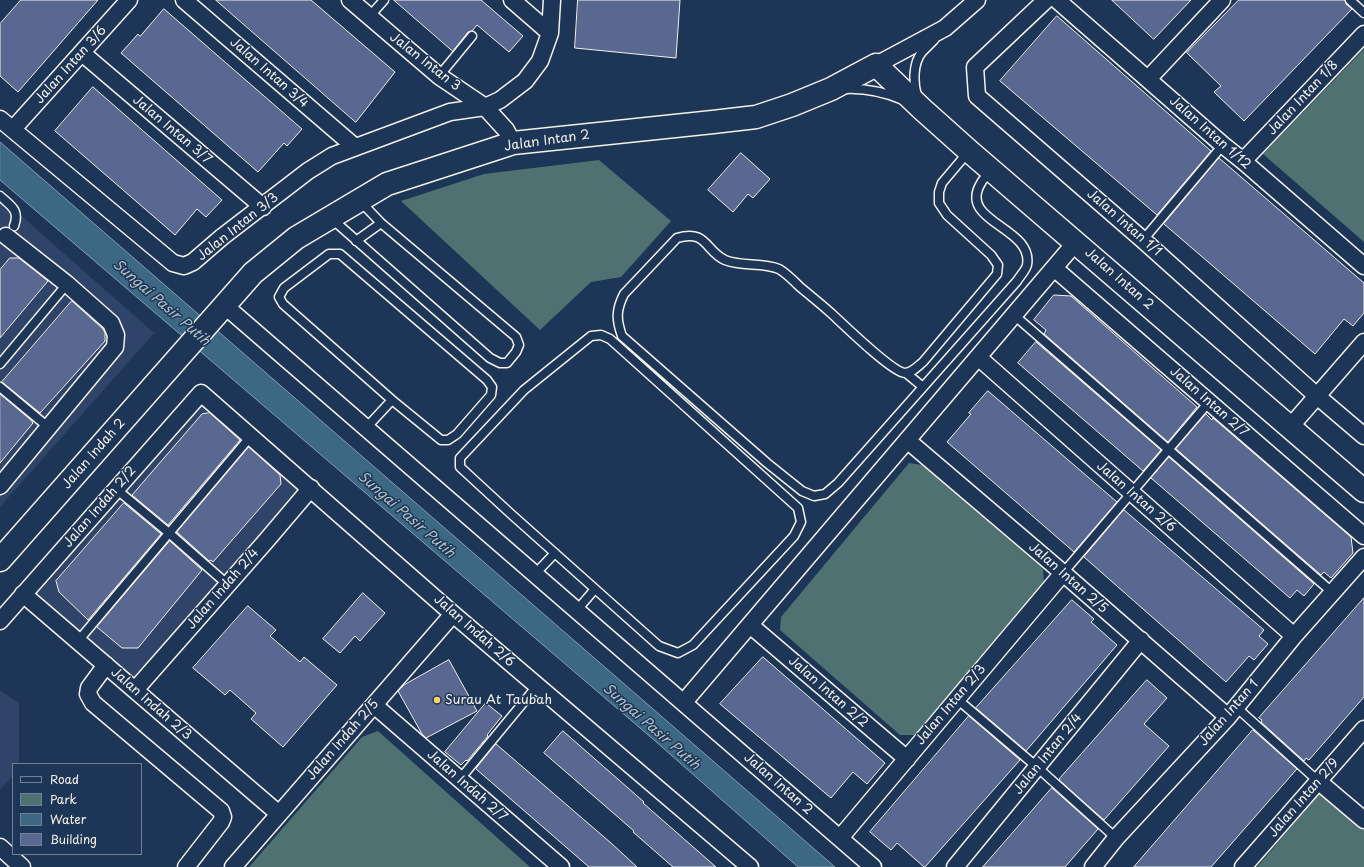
<!DOCTYPE html>
<style>
body{margin:0}
#map{position:relative;width:1364px;height:867px;overflow:hidden;background:#1d3557;font-family:"Playpen Sans",sans-serif}
canvas{display:block}
.legend{position:absolute;left:12px;top:763px;width:130px;height:92px;box-sizing:border-box;background:#1d3557;border:1px solid #738091;margin:0;padding:5px 7px;list-style:none;font-size:12px;color:#f4f1e8}
.legend li{display:flex;align-items:center;gap:8px;height:20px}
.legend b{width:20px;border:1px solid #738091}
</style>
<div id="map">
<canvas width="1364" height="867"></canvas>
<ul class="legend">
<li><b style="height:5px;background:#1d3557"></b>Road</li>
<li><b style="height:11px;background:#507171"></b>Park</li>
<li><b style="height:11px;background:#3d6884"></b>Water</li>
<li><b style="height:11px;background:#596890"></b>Building</li>
</ul>
</div>
<script>
const g = document.querySelector('canvas').getContext('2d');
g.lineJoin = 'round';
function paint(path, color) { g.fillStyle = color; g.fill(path, 'evenodd'); }
function trace(path, color, width, dash) { g.strokeStyle = color; g.lineWidth = width; g.lineCap = dash ? 'butt' : 'round'; g.setLineDash(dash || []); g.stroke(path); }
function label(font, color, halo, rows, align = 'center') {
  g.font = font + ' "Playpen Sans",sans-serif'; g.lineWidth = 3; g.setLineDash([]); g.textBaseline = 'middle'; g.strokeStyle = halo; g.fillStyle = color; for (const [text, x, y, turn = 0] of rows) {
    g.save(); g.translate(x, y); g.rotate((+turn || 0) * Math.PI / 180); g.textAlign = isNaN(turn) ? turn : align; if (halo) g.strokeText(text, 0, 0); g.fillText(text, 0, 0); g.restore();
  }
}
paint(new Path2D(`
 M0 197 154 333 0 507Z
 M203 399 303 487 134 682 30 594Z
 M0 690 19 703V764H13V776L0 790Z`), '#2f4468');
paint(new Path2D(`
 M1364 49V242L1263 154Z
 M599 160 671 221 621 277 591 282 540 330 401 201 484 174Z
 M909 463 922 465 1043 569 1044 584 915 735H900L780 630 781 617Z
 M378 731 530 867H249L362 737Z
 M1320 793 1364 828V867H1257Z`), '#507171');
const water = new Path2D(`
 M0 142 835 867H798L654 740 0 180Z`);
paint(water, '#3d6884');
trace(water, '#869fac', 1);
const building = new Path2D(`
 M21 0H98L18 92 0 76V24Z
 M216 0H311L395 72 356 122Z
 M394 0H481L523 36 509 52 477 25 472 31 468 32 453 51Z
 M578 0H680L676 58 575 48Z
 M1112 0H1191L1154 39Z
 M1239 0H1345L1346 4 1352 9 1244 121 1214 92 1221 86 1187 53Z
 M164 9 302 129 287 146 284 143 258 172 121 53 138 34 140 36Z
 M1057 16 1211 151 1157 215 1000 81Z
 M93 87 222 200 206 217 197 209 175 235 55 131Z
 M741 153 770 179 753 198 748 194 733 212 708 190Z
 M1219 158 1364 283V313L1353 326 1344 319 1315 354 1164 224Z
 M10 258H19L48 281 0 338V270Z
 M1054 295 1071 296 1197 407 1168 442 1044 334 1046 330 1034 320Z
 M72 301 103 329 105 333V341L40 413 2 382Z
 M1036 342 1161 450 1143 471 1018 363Z
 M988 391 1117 502 1074 552 947 442 971 414 969 413Z
 M0 394 32 421V422L33 423 0 463Z
 M210 413 240 440 168 525 132 495 202 414Z
 M1206 414 1212 420 1213 418 1351 537 1353 553 1331 578 1324 572 1321 575 1176 449Z
 M249 447 280 475 281 484 213 562 211 560 209 561 177 532Z
 M1169 457 1314 584 1304 596 1297 590 1290 598 1151 478Z
 M124 503 161 534 88 620 59 592 56 581Z
 M1124 510 1264 630 1259 636 1268 644 1254 660 1249 656 1226 682 1084 557Z
 M170 541 202 570 138 648H122L97 627Z
 M363 593 385 613 360 641 355 636 340 653 323 639Z
 M1364 598V697L1309 760 1306 758 1304 761 1261 722 1262 720 1259 718Z
 M1072 600 1094 619 1091 622 1117 645 1026 751 976 708Z
 M248 606 276 630 270 636 300 662 304 657 337 685 283 747 251 719 256 713 230 690 225 695 193 668Z
 M763 657 885 763 867 784 853 772 831 798 720 704Z
 M449 660 477 711 426 738 422 734 398 691 404 685Z
 M1147 680 1167 698 1144 724 1169 746 1104 820 1059 780 1060 778Z
 M486 703 502 716 487 735 488 736 467 761 466 760 461 765 445 752Z
 M969 716 1020 760 925 867H924L897 843 891 850 870 832Z
 M1253 730 1297 769 1296 770 1211 867H1134Z
 M563 731 644 802 643 803 716 867H673L633 832 634 831 544 753Z
 M496 744 611 843 637 867H589L476 769Z
 M1052 788 1098 829 1065 867H983Z`);
paint(building, '#596890');
trace(building, '#f4f1e8', 1);
const lane = new Path2D(`
 M1350 0 1364 13
 M369 17 384 0
 M439 76 472 36
 M845 89C866 88 884 92 903 100
 M917 96C913 82 913 63 922 52 926 48 930 44 934 40
 M969 151 942 183 939 192V203L947 215 991 255 998 265 997 274 923 362C918 366 912 373 905 373 892 372 844 325 832 314 822 305 811 296 800 287 794 281 786 273 779 269 762 262 742 267 725 260 705 251 707 229 677 238L624 294C616 310 616 319 622 336L767 463 802 491 814 496 825 494 838 483 1017 281C1020 276 1026 270 1027 265 1034 227 957 222 981 183 983 179 987 175 991 171
 M0 196C11 206 20 210 14 226
 M332 219 490 358 500 363H507L516 352 519 345 516 337 381 223 360 201
 M1143 240 1223 145
 M356 241 381 223
 M329 254H340L487 380 492 387 491 395 457 434 448 440H441L392 400 283 304 279 297 284 288Z
 M1014 315 1332 592
 M601 335 610 339 798 508 801 522 794 536 693 645 678 653 659 646 511 514 460 467V458L524 390 591 336Z
 M0 364 67 284
 M906 373 923 387
 M0 387 48 427
 M366 428 392 400
 M116 489 169 533 227 584
 M1063 573 1209 402
 M535 574 555 553
 M577 610 595 589
 M78 641 251 436
 M957 699 1037 767 1116 838
 M1236 707 1318 781
 M460 779 537 686`);
const street = new Path2D(`
 M184 0 355 147
 M350 0 439 76 485 107 506 130 513 143
 M512 0 550 33
 M1046 0 975 67 977 96 1143 240 1317 396 1364 436
 M1057 0 1223 145 1243 161 1364 266
 M82 53 263 207
 M876 65 945 28 977 0
 M1148 79 1222 0
 M0 119 173 263 184 266 193 262 222 237 308 171 332 156 450 112 485 107 500 100 525 81 540 61 550 33 552 0
 M13 129 129 0
 M1243 161 1364 34
 M1054 268 1364 536
 M224 305 873 867
 M978 357 1294 636
 M1290 427 1364 342
 M907 440 1063 573 1228 717
 M0 486 115 347 116 335 111 323 67 284 6 236
 M23 594 279 814
 M0 621 201 393 453 614 750 867
 M750 625 907 759
 M106 665 89 688 88 694 93 703 221 811 223 817 221 822 186 867
 M135 690 266 541 311 488
 M684 702 1076 242
 M374 705 561 867
 M1318 781 1364 820
 M840 838 1063 573
 M0 847 22 867
 M233 867 453 614
 M955 867 1141 640
 M1093 867 1116 838 1228 717 1294 636 1364 557
 M1243 867 1364 729`);
const secondary = new Path2D(`
 M0 560 253 273 296 238 387 184 513 143 713 122 756 117 792 105 831 89 876 65 922 109 969 151 1364 491`);
trace(lane, '#f4f1e8', 11);
trace(street, '#f4f1e8', 19);
trace(secondary, '#f4f1e8', 25);
trace(lane, '#1d3557', 8);
trace(street, '#1d3557', 16);
trace(secondary, '#1d3557', 22);
for (const [x, y, r, color] of [
 [437,700,4,"#ffd166"]
]) { const dot = new Path2D(); dot.arc(x, y, r, 0, 2 * Math.PI); g.fillStyle = color; g.fill(dot); trace(dot, '#1d3557', 1.5); }
label('13px', '#f4f1e8', '#1d3557', [
 ["Jalan Intan 3",425,62,38],
 ["Jalan Intan 3/6",71,65,-48],
 ["Jalan Intan 3/4",269,73,41],
 ["Jalan Intan 1/8",1303,98,-47],
 ["Jalan Intan 3/7",172,130,40],
 ["Jalan Intan 1/12",1210,133,41],
 ["Jalan Intan 2",547,141,-8],
 ["Jalan Intan 1/1",1124,223,41],
 ["Jalan Intan 3/3",238,227,-39],
 ["Jalan Intan 2",1119,279,41],
 ["Jalan Intan 2/7",1209,402,41],
 ["Jalan Indah 2",94,454,-49],
 ["Jalan Intan 2/6",1136,497,41],
 ["Jalan Indah 2/2",100,507,-49],
 ["Jalan Intan 2/5",1068,578,41],
 ["Jalan Indah 2/4",223,589,-49],
 ["Jalan Indah 2/6",474,631,41],
 ["Jalan Intan 2/2",828,692,41],
 ["Jalan Indah 2/3",151,704,41],
 ["Jalan Intan 2/3",951,705,-50],
 ["Jalan Intan 1",1229,713,-49],
 ["Jalan Indah 2/5",343,740,-49],
 ["Jalan Intan 2/4",1048,754,-51],
 ["Jalan Intan 2",778,784,41],
 ["Jalan Indah 2/7",467,786,41],
 ["Jalan Intan 2/9",1304,798,-49]
]);
label('13px', '#f4f1e8', '#1d3557', [
 ["Surau At Taubah",445,700]
], 'left');
label('italic 14px', '#b4c1c5', '#1d3557', [
 ["Sungai Pasir Putih",161,303,41],
 ["Sungai Pasir Putih",406,515,41],
 ["Sungai Pasir Putih",651,727,41]
]);
</script>
